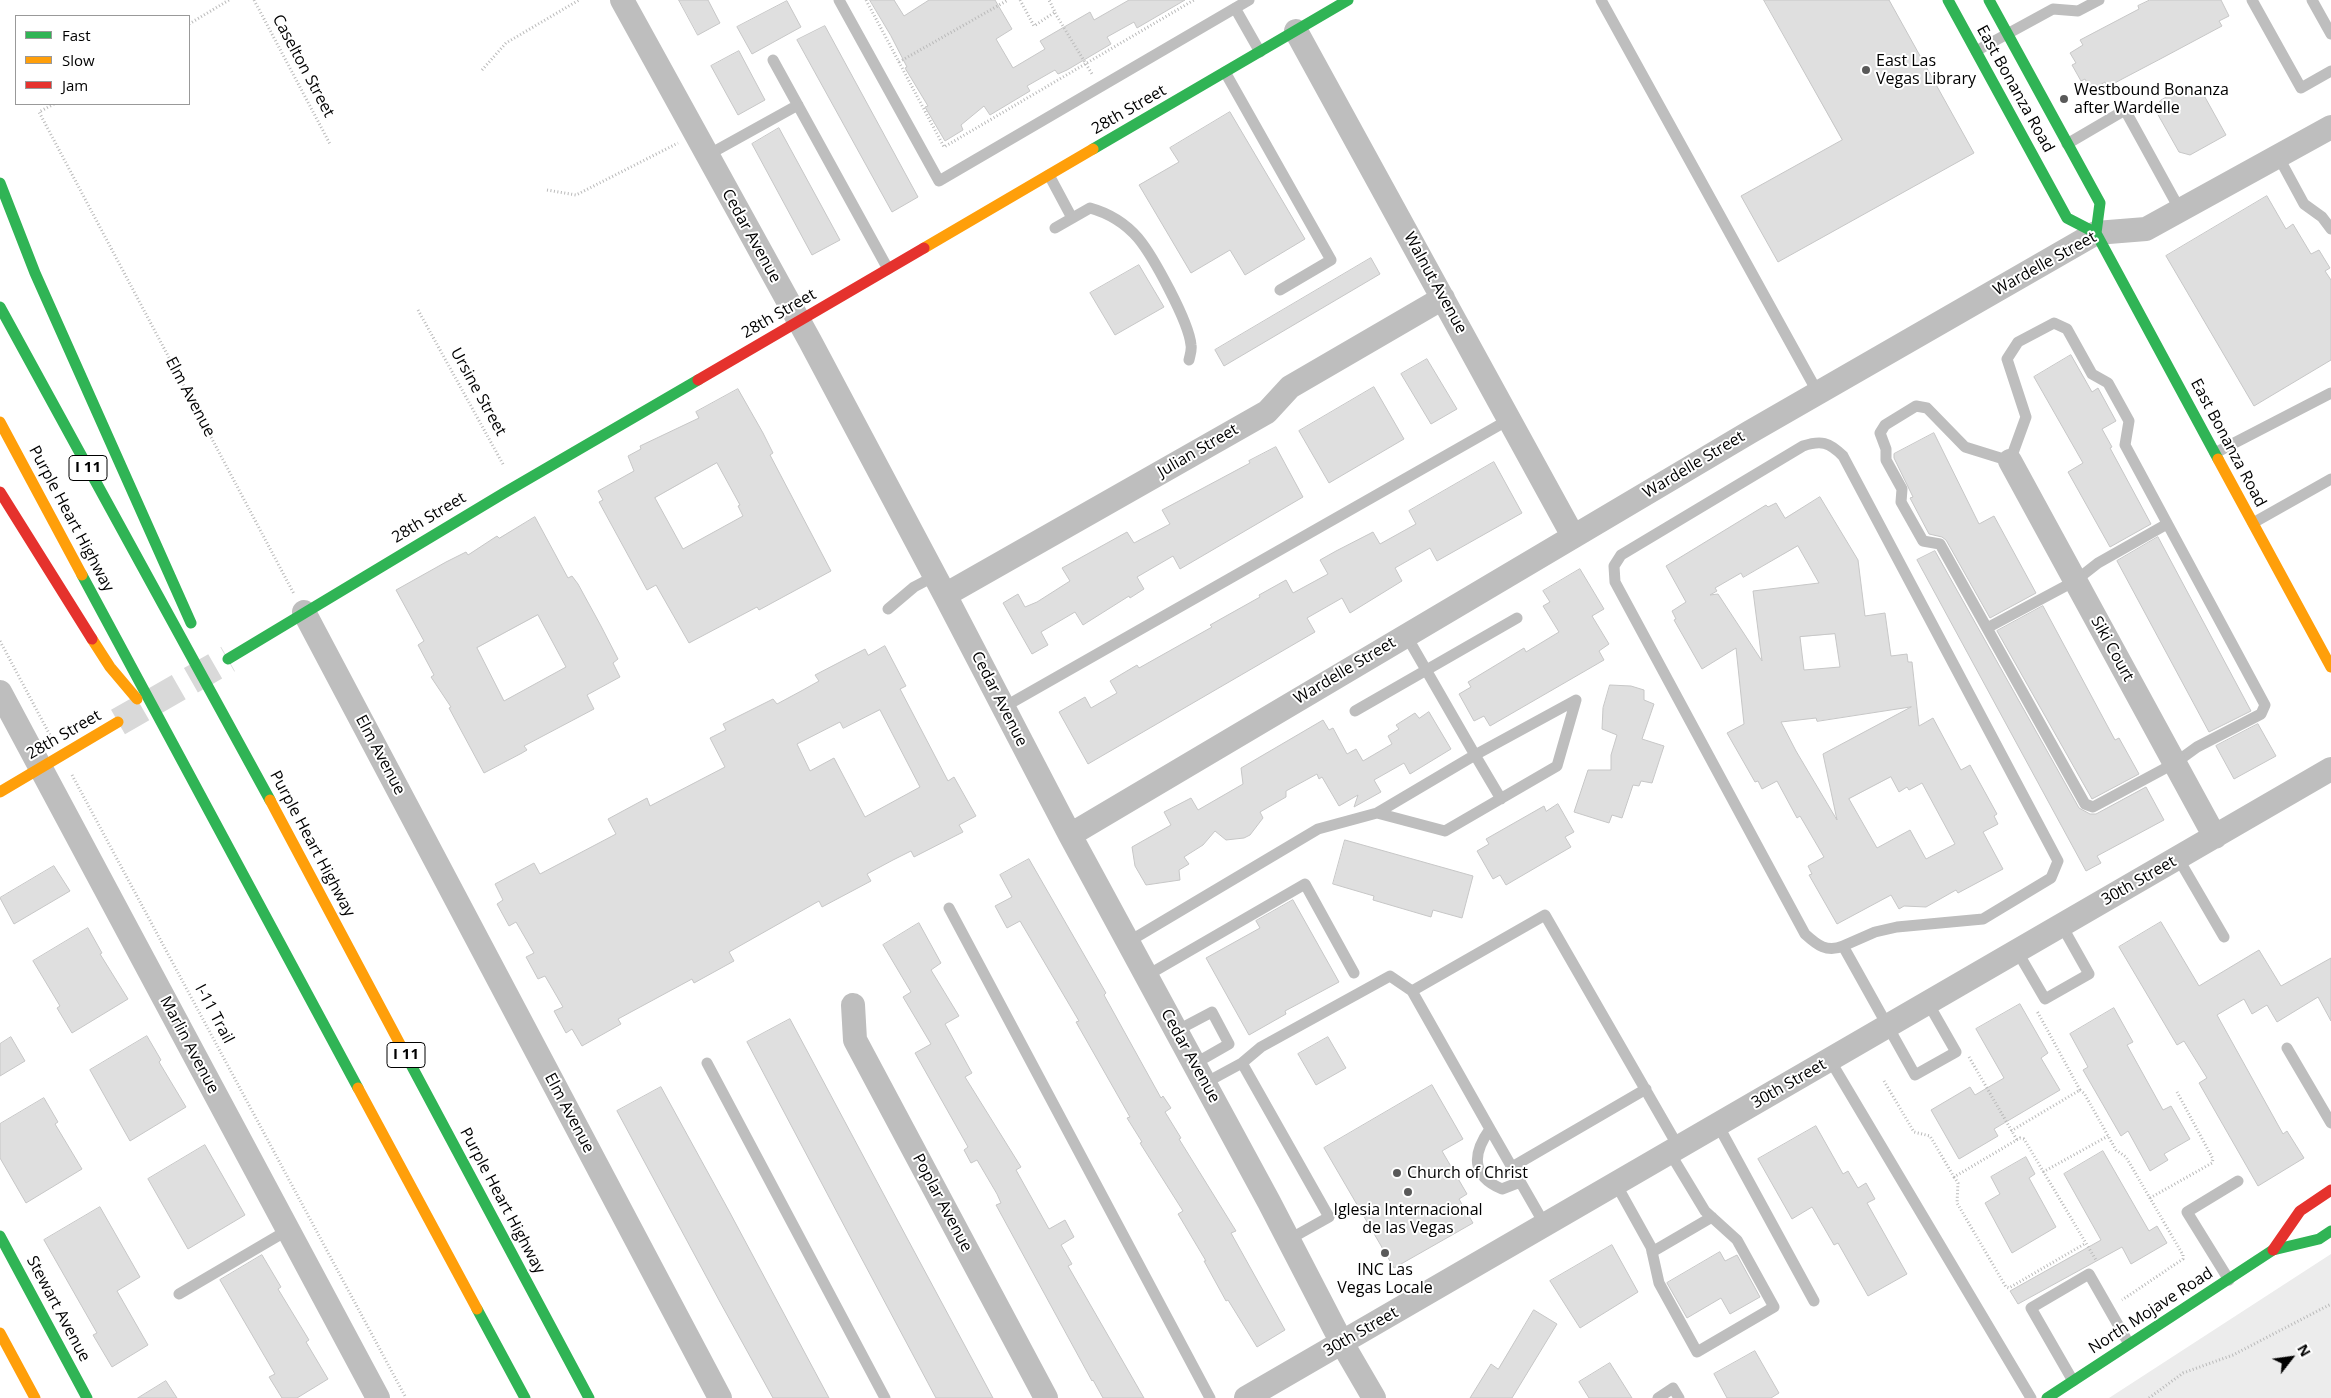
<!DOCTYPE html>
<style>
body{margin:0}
#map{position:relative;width:2331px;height:1398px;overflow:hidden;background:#fff;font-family:"Open Sans",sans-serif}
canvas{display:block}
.legend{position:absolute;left:15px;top:15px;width:175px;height:90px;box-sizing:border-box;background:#fff;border:1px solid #999;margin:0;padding:6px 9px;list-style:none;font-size:15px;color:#000}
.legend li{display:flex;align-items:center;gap:10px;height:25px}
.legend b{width:25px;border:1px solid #999}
.north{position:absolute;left:2266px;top:1333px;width:50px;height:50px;-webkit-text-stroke:4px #fff;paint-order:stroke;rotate:60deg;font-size:14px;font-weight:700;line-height:20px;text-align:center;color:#000}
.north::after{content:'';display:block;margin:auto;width:18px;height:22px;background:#000;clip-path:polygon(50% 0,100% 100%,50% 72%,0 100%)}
</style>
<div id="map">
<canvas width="2331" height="1398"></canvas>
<ul class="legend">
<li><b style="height:6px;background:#30b455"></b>Fast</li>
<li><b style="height:6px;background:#ff9f0a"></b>Slow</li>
<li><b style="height:6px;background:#e5322d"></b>Jam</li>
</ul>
<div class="north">N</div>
</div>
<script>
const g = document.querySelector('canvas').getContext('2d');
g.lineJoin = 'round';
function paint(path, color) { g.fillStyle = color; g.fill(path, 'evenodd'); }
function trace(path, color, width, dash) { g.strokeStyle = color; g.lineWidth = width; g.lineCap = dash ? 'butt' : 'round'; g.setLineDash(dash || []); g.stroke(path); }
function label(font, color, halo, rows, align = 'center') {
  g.font = font + ' "Open Sans",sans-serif'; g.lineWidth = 4; g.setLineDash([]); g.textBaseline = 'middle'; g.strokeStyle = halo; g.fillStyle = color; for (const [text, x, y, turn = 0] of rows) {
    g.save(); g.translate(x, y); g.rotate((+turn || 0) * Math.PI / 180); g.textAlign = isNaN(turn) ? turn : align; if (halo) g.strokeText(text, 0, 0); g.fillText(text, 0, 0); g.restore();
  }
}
paint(new Path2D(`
 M2331 1254V1398H2109Z`), '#ececec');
const building = new Path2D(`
 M679 0H708L720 23 698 35Z
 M870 0H894L904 16 929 0H995L1012 29 996 39 1013 68 1045 49 1040 41 1090 12 1094 20 1129 0H1185L1137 28 1134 22 1107 37 1111 44 1067 70 1058 74 1055 70 1027 86 1030 91 990 115 984 106 961 125 963 130 945 141 925 107 928 106 905 68 907 67 891 36Z
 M1764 0H1889L1974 153 1778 262 1741 196 1842 140Z
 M2150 0H2221L2229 16 2219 21 2222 26 2164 57 2107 87 2105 82 2091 90 2085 79 2081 81 2072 65 2076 63 2070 53 2083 45 2080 40 2139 9 2138 6Z
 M787 1 801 27 752 54 737 27Z
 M825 26 918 197 892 212 797 40Z
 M739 51 765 100 738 115 711 66Z
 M2185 86 2201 90 2226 135 2190 155 2179 152 2157 113 2160 101Z
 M1230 112 1305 239 1245 275 1230 250 1191 273 1139 185 1179 162 1170 148Z
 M779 128 840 240 812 255 752 144Z
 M2267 196 2286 229 2293 224 2311 254 2319 250 2330 268 2325 271 2331 280V360L2254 406 2166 256Z
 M1371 258 1380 274 1224 366 1215 350Z
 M1139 265 1164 307 1115 335 1090 293Z
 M2071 355 2092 392 2098 388 2116 421 2102 429 2112 447 2110 448 2151 524 2110 547 2068 472 2083 463 2034 377Z
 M1427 359 1457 409 1431 424 1401 374Z
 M1374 387 1404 439 1329 483 1299 431Z
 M738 389 763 433 773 453 770 455 831 571 759 610 757 607 689 643 656 585 647 590 599 502 603 500 598 491 634 471 628 456 641 449 640 446 699 418 696 412ZM717 463 740 505 738 506 743 516 683 549 655 498Z
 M1934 433 1979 524 1994 516 2036 593 1990 618 1946 540 1942 537 1929 534 1910 498 1913 497 1894 458V454Z
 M1276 447 1303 497 1180 569 1173 556 1137 577 1144 589 1130 598 1129 596 1083 625 1075 612 1041 632 1048 645 1032 654 1003 603 1018 594 1025 607 1037 602 1070 581 1062 568 1127 532 1134 543 1170 524 1162 510 1250 463 1249 461Z
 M1494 462 1522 513 1437 561 1430 548 1395 568 1402 581 1350 613 1342 598 1307 618 1315 632 1088 764 1059 712 1085 697 1091 708 1117 693 1110 681 1137 665 1139 668 1212 627 1210 625 1260 597 1259 595 1286 580 1293 593 1328 574 1320 560 1336 551 1373 532 1380 544 1416 524 1409 511Z
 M1820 497 1858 560 1865 616 1885 613 1891 656 1907 654 1908 662H1912L1919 726 1933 718 1961 770 1970 765 1997 814 1994 816 1998 824 1983 832 2003 869 1958 893 1956 890 1926 907 1904 906 1899 909 1891 895 1837 924 1809 875 1812 874 1808 866 1824 857 1800 816 1797 818 1777 781 1762 789 1758 781 1755 782 1727 733 1744 724 1736 648 1702 669 1674 620 1676 619 1672 611 1686 602 1666 566 1766 505 1768 507 1776 503 1785 518ZM1798 546 1819 583 1753 591 1762 661 1718 594 1710 595 1717 591 1715 588 1741 573 1743 577ZM1835 634 1840 667 1804 670 1800 637ZM1911 707 1823 754 1837 820 1796 751 1781 722 1816 718 1817 721ZM1891 777 1899 792 1907 787 1909 790 1922 783 1955 844 1926 859 1910 830 1877 848 1849 799Z
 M535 517 568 578 572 576 578 584 601 626 618 659 613 663 620 677 587 695 594 709 524 746 527 750 522 753 484 773 449 708 451 707 431 677 434 675 418 645 424 641 396 590 446 562 466 552 468 555 497 536 499 538ZM538 615 566 667 504 701 477 648Z
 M2158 537 2251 711 2209 732 2117 561Z
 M1935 551 2079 808 2090 814H2096L2146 787 2164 820 2097 856 2101 863 2086 871 1917 560Z
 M1580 569 1604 609 1592 616 1609 644 1599 651 1604 660 1490 726 1484 716 1474 721 1459 694 1471 687 1468 682 1506 659 1524 648 1526 652 1559 632 1543 606 1550 602 1543 591Z
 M2043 606 2115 740 2119 738 2139 774 2092 799 1997 631Z
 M885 646 906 686 900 689 948 781 954 777 976 816 959 825 963 832 914 857 911 851 893 860 867 874 871 881 822 907 819 901 729 952 734 961 694 983 692 979 618 1019 621 1024 582 1046 572 1029 566 1033 554 1011 563 1007 545 976 538 979 526 957 534 953 516 922 509 926 497 904 503 900 495 884 534 863 540 874 616 834 608 819 647 798 650 806 725 767 710 738 726 730 723 724 773 699 777 704 803 690 819 681 815 675 865 649 868 655ZM880 710 920 787 865 817 834 758 810 771 797 744 840 722 843 728Z
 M1610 685 1631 686 1644 690V700L1654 704 1642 739 1664 746 1652 783 1641 781 1639 786 1633 785 1622 818 1612 815 1609 823 1574 812 1588 770H1611V755L1617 735 1602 729 1603 708Z
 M1429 712 1451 749 1410 774 1404 763 1374 780 1381 792 1354 807 1358 795 1339 806 1322 777 1319 779 1317 774 1286 791V797L1260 812 1263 818 1250 835 1244 838 1226 840 1215 831 1203 845 1184 857 1189 864 1179 870 1180 880 1146 885 1135 866 1132 847 1171 825 1164 812 1191 798 1198 810 1243 784 1241 768 1323 720 1329 730 1333 728 1347 754 1356 749 1363 761 1392 744 1388 736 1399 729 1396 725 1415 713 1419 718Z
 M2258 724 2276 756 2234 779 2216 746Z
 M1558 804 1574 832 1565 837 1571 847 1506 885 1500 875 1493 879 1477 851 1489 844 1486 839 1544 806 1546 811Z
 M1345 840 1473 876 1462 918 1433 910 1431 917 1373 900 1374 896 1333 884Z
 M1029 859 1106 993 1104 995 1161 1098 1163 1096 1171 1108 1165 1112 1181 1138 1179 1139 1236 1231 1231 1233 1285 1330 1257 1347 1228 1300 1226 1301 1204 1261H1206L1178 1214 1183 1211 1140 1143 1142 1142 1127 1118 1130 1117 1076 1022 1079 1021 1020 921 1007 928 995 906 1012 897 1000 875Z
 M54 866 70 891 14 924 0 898Z
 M1293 900 1339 982 1285 1011 1286 1014 1249 1035 1206 958 1260 928 1256 921Z
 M2161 922 2199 986 2259 950 2281 986 2331 958V1021L2318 997 2277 1022 2267 1005 2252 1014 2244 999 2217 1015 2283 1134 2287 1131 2304 1158 2258 1186 2199 1083 2207 1078 2184 1041 2177 1045 2119 947Z
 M919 923 941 963 931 970 959 1016 945 1024 972 1073 965 1077 1021 1167 1016 1170 1049 1229 1065 1220 1074 1237 1061 1245 1072 1264 1068 1266 1144 1398H1103L1093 1380 1092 1381 996 1205 1001 1203 997 1194 977 1160 971 1163 964 1150 968 1147 915 1053 931 1044 903 997 911 992 883 945Z
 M88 928 102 953 100 954 128 999 72 1033 57 1008 60 1006 33 961Z
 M2020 1004 2048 1053 2041 1058 2060 1090 1994 1129 1998 1136 1959 1159 1931 1110 1970 1087 1975 1095 2004 1078 1976 1029Z
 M2114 1008 2133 1042 2127 1045 2163 1110 2171 1106 2190 1139 2164 1154 2168 1160 2150 1171 2128 1131 2121 1136 2083 1070 2088 1067 2070 1034Z
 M790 1019 907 1238 993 1398H936L848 1233 747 1042Z
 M147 1036 161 1060 159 1062 186 1107 130 1141 90 1070Z
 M11 1037 25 1061 0 1076V1044Z
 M1328 1037 1346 1068 1316 1085 1298 1054Z
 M1432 1085 1463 1139 1442 1151 1467 1194 1459 1199 1473 1223 1394 1268 1324 1148Z
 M661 1087 729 1211 829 1398H773L720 1302 617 1111Z
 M44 1098 58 1122 55 1124 82 1169 26 1203 0 1158V1124Z
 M1816 1126 1843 1174 1848 1171 1858 1188 1866 1183 1875 1199 1867 1203 1907 1274 1868 1296 1838 1243 1834 1245 1812 1207 1792 1219 1758 1159Z
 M205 1145 245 1215 188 1249 148 1179Z
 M2103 1151 2149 1231 2157 1226 2167 1243 2131 1264 2122 1247 2018 1304 2010 1291 2101 1240 2064 1174Z
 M2026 1157 2035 1174 2029 1178 2056 1227 2012 1253 1985 1203 2000 1194 1991 1177Z
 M100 1207 140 1277 117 1291 148 1345 112 1367 93 1335 97 1333 44 1240Z
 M1612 1245 1638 1292 1580 1328 1550 1281Z
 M1720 1252 1725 1261 1737 1255 1760 1297 1730 1314 1721 1298 1687 1318 1667 1283Z
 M262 1255 281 1287 278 1289 309 1340 306 1342 328 1379 297 1398H282L269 1377 275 1374 220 1280Z
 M1534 1310 1557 1324 1512 1398H1470L1491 1364 1498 1369Z
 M1755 1351 1779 1393 1771 1398H1727L1714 1374Z
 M1610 1363 1632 1398H1589L1579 1382Z
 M166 1381 177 1398H138Z`);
paint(building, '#dfdfdf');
trace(building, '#c7c7c7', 1);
trace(new Path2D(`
 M118 722 228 659`), '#d9d9d9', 28, [28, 14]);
trace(new Path2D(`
 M254 0 330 144
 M866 0 944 147 1194 0
 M1020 0 1034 26 1055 12 1049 0
 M1055 13 1092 74
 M189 24 229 0
 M899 62 1008 0
 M482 70 506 43 579 0
 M54 104 39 112 294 594
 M547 190 576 195 678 143
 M418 310 504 466
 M0 641 51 737
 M72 775 406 1398
 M1969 1057 2017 1140
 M1884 1081 1914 1132 1930 1136 1954 1177 2020 1138 2024 1139 2096 1260
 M2080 1090 2084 1093 2116 1150 2126 1157 2183 1255V1259L2122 1300
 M2011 1131 2080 1090 2037 1011
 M2043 1172 2108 1136
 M1954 1177 1958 1183 1957 1203 2006 1287 2009 1288 2086 1243
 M2150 1198 2212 1163 2213 1159 2177 1092
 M2149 1398 2183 1373 2233 1355 2331 1304`), '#b9b9b9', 3, [1, 2.5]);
trace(new Path2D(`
 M839 0 939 181 1249 0
 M1601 0 1818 393
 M2252 0 2301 88 2331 71
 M2312 0 2331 34
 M1235 8 1260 52
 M1976 51 2053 9 2078 11 2099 0
 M773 60 888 269
 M1225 72 1331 260 1280 290
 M2067 144 2125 110 2180 210
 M706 156 798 105
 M2278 156 2304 204 2322 217 2331 229
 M1049 175 1072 218
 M1055 228 1090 208C1108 213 1125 223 1138 238 1153 256 1189 322 1191 345 1192 350 1190 355 1189 360
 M2054 323 2067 329 2092 374 2108 383 2129 421 2125 445 2265 705 2261 714 2197 747 2175 763 2093 807 2085 804 1940 544 1923 541 1901 502 1902 489 1886 460V449L1880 433 1885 425 1916 406 1927 408 1965 447 2010 461 2026 417 2007 359 2018 342Z
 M2215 453 2331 393
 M2253 523 2331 479
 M888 609 914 587 935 576
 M1987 628 2075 581 2098 563 2167 524
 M1406 635 1475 755 1576 700 1557 766 1445 831 1377 813 1475 755 1501 799
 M1004 707 1510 419
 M1355 711 1517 618
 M2178 858 2224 937
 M949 908 1210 1398
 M1128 942 1318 829 1377 813
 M1843 946C1827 953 1817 945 1805 934L1615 582 1614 566 1621 555 1803 446C1821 440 1829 442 1843 456L2058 861 2051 878 1983 919 1897 927 1875 932 1843 946 1915 1075 1956 1052 1928 1003
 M2017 951 2045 999 2089 974 2062 926
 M1146 976 1305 884 1354 973
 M1412 991 1545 915 1679 1148
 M1176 1031 1212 1012 1229 1044 1194 1064
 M2287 1048 2331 1123
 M1830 1060 2031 1398
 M707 1063 885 1398
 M1242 1063 1261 1047 1390 976 1412 991 1490 1129
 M1205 1083 1242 1063 1329 1217 1288 1240
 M1718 1125 1814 1301
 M1512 1167 1646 1089
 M1520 1182 1502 1189C1471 1176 1472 1154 1490 1129L1545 1225
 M1616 1184 1651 1247 1659 1283 1697 1352 1774 1307 1737 1240 1705 1211 1670 1153
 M1652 1252 1712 1217
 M2229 1280 2187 1212 2238 1181
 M179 1294 288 1230
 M2073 1381 2031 1308 2089 1274 2129 1344
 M1658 1398 1673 1388 1679 1398`), '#bebebe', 11);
trace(new Path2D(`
 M622 0 810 341 945 595 1070 835 1269 1202 1342 1343 1374 1398
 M1296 31 1573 536
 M2010 461 2215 837
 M945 595 1267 412 1290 387 1443 298
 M304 612 720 1398
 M0 692 378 1398
 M1070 835 1750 432 2096 233 2146 229 2331 127
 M853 1005 855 1040 1046 1398
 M1246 1398 2331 769`), '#bebebe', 24);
trace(new Path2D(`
 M1948 0 2067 218 2096 233 2218 459
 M1989 0 2100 203 2096 233
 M1093 149 1348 0
 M0 183 35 273 191 623
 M0 307 270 800
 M82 575 358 1088
 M228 659 504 493 698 380
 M409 1061 589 1398
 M0 1236 87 1398
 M477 1309 525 1398
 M2047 1398 2273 1250 2319 1239 2331 1231`), '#30b455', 11);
trace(new Path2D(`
 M924 248 1093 149
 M0 422 82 575
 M2218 459 2331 667
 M92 639 110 667 137 699
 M0 792 118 722
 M270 800 409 1061
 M358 1088 477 1309
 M0 1333 35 1398`), '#ff9f0a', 11);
trace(new Path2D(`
 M698 380 924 248
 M0 492 92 639
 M2273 1250 2300 1211 2331 1190`), '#e5322d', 11);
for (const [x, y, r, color] of [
 [1866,70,5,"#595959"],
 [2064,99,5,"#595959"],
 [1397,1173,5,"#595959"],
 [1408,1192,5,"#595959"],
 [1385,1253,5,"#595959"]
]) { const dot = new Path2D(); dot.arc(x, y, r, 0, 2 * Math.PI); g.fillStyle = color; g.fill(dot); trace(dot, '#fff', 2); }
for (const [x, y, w] of [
 [88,468,38],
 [406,1055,38]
]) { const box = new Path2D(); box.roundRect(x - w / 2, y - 12.5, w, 25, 4); g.fillStyle = '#fff'; g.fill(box); trace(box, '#000', 1); }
label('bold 15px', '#000', null, [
 ["I 11",88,468],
 ["I 11",406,1055]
]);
label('16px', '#000', '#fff', [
 ["East Las",1876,61],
 ["Vegas Library",1876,79],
 ["Westbound Bonanza",2074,90],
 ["after Wardelle",2074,108],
 ["Church of Christ",1407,1173],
 ["Iglesia Internacional",1408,1210,"center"],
 ["de las Vegas",1408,1228,"center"],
 ["INC Las",1385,1270,"center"],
 ["Vegas Locale",1385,1288,"center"]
], 'left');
label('16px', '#000', '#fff', [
 ["Caselton Street",303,66,62],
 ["East Bonanza Road",2015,89,61],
 ["28th Street",1129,110,-30],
 ["Cedar Avenue",751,236,61],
 ["Wardelle Street",2045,264,-29],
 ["Walnut Avenue",1435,283,61],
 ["28th Street",779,314,-30],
 ["Ursine Street",478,392,61],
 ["Elm Avenue",190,397,62],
 ["East Bonanza Road",2228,443,62],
 ["Julian Street",1198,451,-30],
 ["Wardelle Street",1694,465,-31],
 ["28th Street",429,518,-31],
 ["Purple Heart Highway",71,519,62],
 ["Siki Court",2112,649,61],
 ["Wardelle Street",1345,671,-31],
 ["Cedar Avenue",999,699,63],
 ["28th Street",64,735,-30],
 ["Elm Avenue",380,755,62],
 ["Purple Heart Highway",312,844,62],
 ["30th Street",2139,881,-30],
 ["I-11 Trail",214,1014,62],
 ["Marlin Avenue",189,1045,62],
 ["Cedar Avenue",1190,1056,61],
 ["30th Street",1789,1084,-30],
 ["Elm Avenue",569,1113,62],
 ["Purple Heart Highway",502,1201,62],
 ["Poplar Avenue",942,1203,62],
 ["Stewart Avenue",58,1309,62],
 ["North Mojave Road",2151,1311,-33],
 ["30th Street",1361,1332,-30]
]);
</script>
